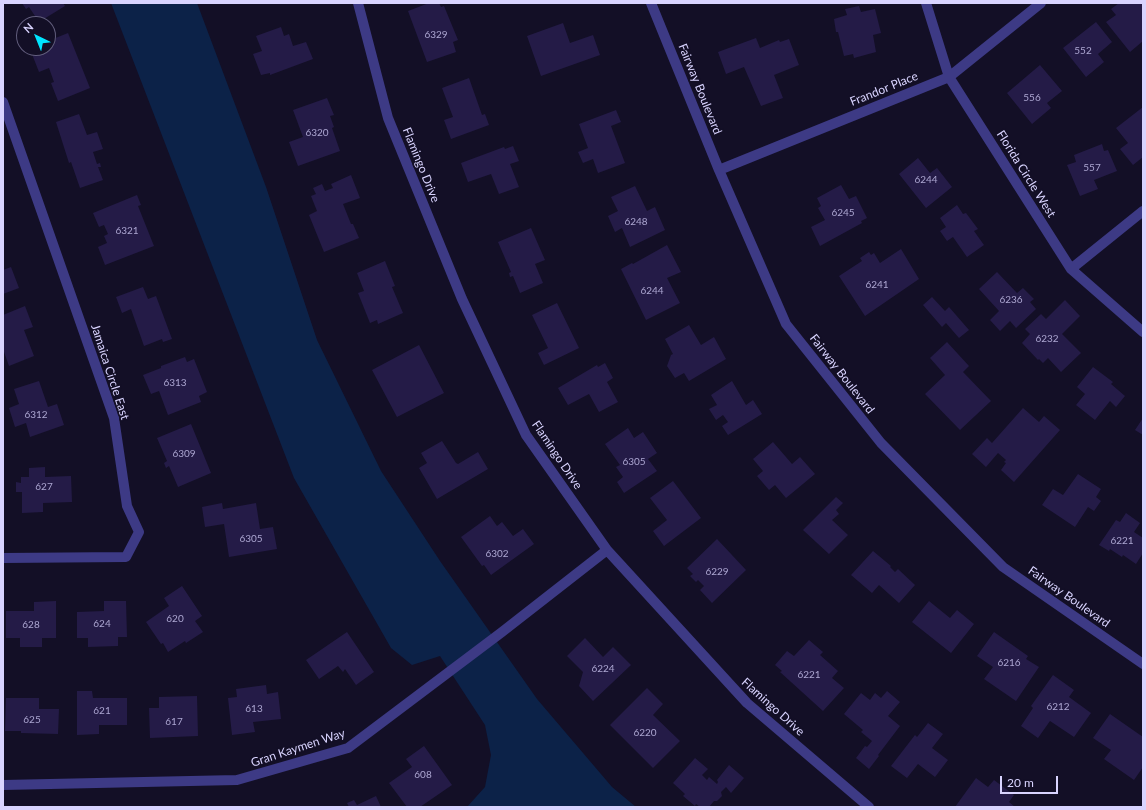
<!DOCTYPE html>
<style>
body{margin:0}
#map{position:relative;width:1146px;height:810px;overflow:hidden;background:#130f26;font-family:Lato,sans-serif}
canvas{display:block}
.frame{position:absolute;inset:0;border:4px solid #d9d4ff;pointer-events:none}
.north{position:absolute;left:16px;top:16px;width:40px;height:40px;box-sizing:border-box;background:#130f26;border:1px solid #625e7d;border-radius:50%;rotate:317deg;font-size:11px;font-weight:700;line-height:16px;text-align:center;color:#d9d4ff}
.north::after{content:'';display:block;margin:auto;width:14px;height:18px;background:#00e5ff;clip-path:polygon(50% 0,100% 100%,50% 72%,0 100%)}
.scale{position:absolute;left:1000px;top:776px;width:58px;height:18px;box-sizing:border-box;border:2px solid #d9d4ff;border-top:0;padding-left:5px;font-size:12px;line-height:14px;white-space:nowrap;color:#d9d4ff;-webkit-text-stroke:3px #130f26;paint-order:stroke}
</style>
<div id="map">
<canvas width="1146" height="810"></canvas>
<div class="frame"></div>
<div class="north">N</div>
<div class="scale">20 m</div>
</div>
<script>
const g = document.querySelector('canvas').getContext('2d');
g.lineJoin = 'round';
function paint(path, color) { g.fillStyle = color; g.fill(path, 'evenodd'); }
function trace(path, color, width, dash) { g.strokeStyle = color; g.lineWidth = width; g.lineCap = dash ? 'butt' : 'round'; g.setLineDash(dash || []); g.stroke(path); }
function label(font, color, halo, rows, align = 'center') {
  g.font = font + ' Lato,sans-serif'; g.lineWidth = 3.5; g.setLineDash([]); g.textBaseline = 'middle'; g.strokeStyle = halo; g.fillStyle = color; for (const [text, x, y, turn = 0] of rows) {
    g.save(); g.translate(x, y); g.rotate((+turn || 0) * Math.PI / 180); g.textAlign = isNaN(turn) ? turn : align; if (halo) g.strokeText(text, 0, 0); g.fillText(text, 0, 0); g.restore();
  }
}
paint(new Path2D(`
 M111 3H197L266 187 317 340 381 471 440 561 537 699 612 787 636 807H467L485 787 491 755 485 725 440 656 412 665 391 648 294 478Z`), '#0c2248');
paint(new Path2D(`
 M22 3H63L65 6 39 22 29 7 26 9Z
 M429 3H439L441 7 444 6 458 40 453 42 456 52 427 62 408 11Z
 M1119 3H1143V41L1130 52 1106 22 1116 15 1111 9Z
 M859 6 861 12 875 9 881 33 873 35 876 52 854 58 853 54 844 56 838 32H836L834 19 847 15 845 9Z
 M1096 22 1112 42 1098 54 1104 62 1086 77 1063 48Z
 M563 23 570 43 593 35 600 55 541 76 527 36Z
 M281 27 284 36 289 34 293 46 306 42 313 59 270 75V73L261 75 253 54 262 51 256 36Z
 M68 33 90 88 58 101 51 83 54 82 49 68 39 72 30 49 48 48V41Z
 M756 38 760 48 779 40 780 42 789 39 799 65 774 75 783 98 761 106 744 67 726 74 718 52Z
 M1040 65 1062 91 1047 103 1051 108 1032 124 1007 93Z
 M469 78 482 115 485 114 489 125 451 139 444 120 453 117 442 88Z
 M327 98 334 115 330 116 334 127 332 128 340 151 298 166 289 142 303 137 293 110Z
 M1143 107V157L1133 165 1120 149 1128 143 1116 128Z
 M616 110 621 122 611 126 625 163 598 173 593 159 583 163 578 152 588 148 579 124Z
 M79 114 87 135 97 132 103 149 93 152 97 164 100 163 101 167H98L103 180 80 188 71 162 69 163 56 122Z
 M1102 144 1104 151 1108 150 1117 171 1094 180 1098 189 1080 196 1067 165 1076 162 1074 155Z
 M513 146 519 161 510 164 519 187 499 194 491 174 468 182 461 163 504 147 505 149Z
 M918 158 930 173 937 168 952 187 926 208 899 174Z
 M351 175 360 198 343 204 351 224H353L359 238 324 252 309 215 317 211 311 196 316 194 313 188 322 184 325 191 333 188 331 184Z
 M841 185 849 199 856 196 867 218 861 221 862 223 820 246 811 227 825 220 818 208 821 206 817 198Z
 M635 186 647 211 655 207 665 230 630 247 622 228 615 232 608 216 618 211 611 197Z
 M137 195 141 205 138 206 154 246 105 265 98 247 107 243 104 236 108 234 104 225 99 227 93 213Z
 M957 205 963 214 966 213 978 229 974 231 984 245 967 257 953 237 947 241 940 231 946 227 940 218Z
 M531 228 545 260 535 264 543 283 520 293 513 276 510 277 509 273 511 272 498 242Z
 M667 245 681 272 667 278 680 303 646 320 621 269 632 263 633 264Z
 M901 249 919 279 865 316 839 276 862 261 860 258 869 252 871 255 874 253 880 263Z
 M385 261 395 286 392 287 403 313 378 324 377 320 370 323 358 293 364 291 357 273Z
 M11 267 19 288 3 294V270Z
 M997 272 1017 293 1023 288 1034 299 1030 302 1036 309 1016 328 1010 321 1000 331 990 320 999 311 979 289Z
 M143 287 148 299 156 296 172 339 163 342 162 339 144 346 131 309 122 313 116 297Z
 M932 297 945 311 949 307 969 330 959 338 946 323 942 327 923 305Z
 M1065 300 1080 316 1062 334 1081 353 1061 372 1048 358 1043 363 1039 359 1038 360 1022 343 1030 334 1025 329 1041 314 1046 319Z
 M557 303 579 348 544 365 538 353 548 348 532 315Z
 M25 306 33 327 24 330 34 356 9 366 3 349V315Z
 M689 325 701 345 714 337 726 359 689 381 684 373 675 378 667 366 671 355 673 354 665 339Z
 M947 342 969 366 963 372 991 401 960 430 925 394 945 375 930 358Z
 M419 345 444 393 397 417 372 370Z
 M185 357 187 362 194 359 207 392 199 396 201 402 168 415 159 391 151 394 143 375 161 368V366Z
 M605 363 613 378 607 382 618 402 599 412 589 394 568 405 558 388 597 365 598 367Z
 M1093 367 1113 382 1111 384 1125 396 1116 407 1110 401 1095 420 1076 405 1085 394 1077 387Z
 M39 381 48 407 57 404 64 425 30 437 26 423 15 427 9 408 19 404 14 389Z
 M732 381 746 405 753 400 762 414 728 435 722 426 728 422 723 415 716 420 709 409 717 405 711 395Z
 M1023 408 1039 422 1044 416 1060 430 1014 482 1001 470 1006 463 1004 462 1006 460 998 453 986 467 972 454 987 438 992 443Z
 M1143 418V435L1135 430Z
 M191 424 211 473 178 487 169 466 166 468 164 463 167 461 157 438Z
 M628 428 634 438 643 432 657 453 648 459 657 471 624 493 617 482 623 477 616 467 620 465 605 444Z
 M442 441 456 463 458 464 478 452 488 469 437 499 419 468 427 463 421 453Z
 M773 442 792 464 800 457 815 474 786 498 775 485 769 490 757 476 763 471 753 459Z
 M45 467V477L71 476 72 502 43 503V512L22 513V492H16V482L21 483V477H29V468Z
 M1078 474 1101 489 1096 497 1101 501 1094 511 1088 507 1075 527 1042 505 1053 489 1063 495Z
 M673 481 701 518 664 546 653 531 667 520 650 498Z
 M836 497 843 503 836 510 839 514 832 520 848 535 829 554 803 530Z
 M222 503 223 509 256 503 260 529 273 527 277 549 229 557 224 524 205 527 202 507Z
 M1126 513 1140 523 1134 532 1143 538V553L1136 564 1123 555 1122 557 1110 549 1109 551 1099 545 1116 520 1120 522Z
 M490 516 497 526 502 522 513 536 523 529 534 544 491 575 484 565 482 566 461 537Z
 M717 539 746 570 712 603 700 590 704 586 698 580 696 582 690 576 693 574 687 568Z
 M873 551 891 566 890 567 895 572 898 569 915 585 899 603 879 585 872 593 851 575Z
 M182 586 202 616 195 621 203 632 186 643 185 641 168 652 163 643 161 644 146 622 169 606 164 598Z
 M56 601V638H42V647H20V638H6V611H34V602Z
 M104 601H126L127 637H118V646L88 647V638H77V612L104 611Z
 M929 601 950 618 957 610 974 624 951 653 912 622Z
 M347 632 374 672 356 685 345 669 343 672 338 666 319 679 306 660Z
 M994 632 1028 656 1026 659 1039 667 1016 701 984 679 993 667 977 656Z
 M585 638 603 657 613 647 631 665 593 701 579 686 583 672 567 656Z
 M809 640 823 652 820 655 838 671 832 678 844 688 823 711 780 672 782 671 775 665 787 651 794 656Z
 M1053 675 1074 690 1069 697 1091 713 1074 737 1050 721 1038 738 1021 726 1033 708 1031 706Z
 M266 685 267 694 278 692 281 719 253 722 255 732 232 735 228 698 237 697 236 689Z
 M647 688 663 704 653 715 680 741 653 768 610 725Z
 M77 691H92L93 698H127V725H99V734L77 735Z
 M887 691 900 702 888 716 900 726 878 755 879 756 869 769 856 758 865 746 867 747 872 741 861 732 863 730 844 714 861 693 870 700 875 693 881 698Z
 M197 696 198 736 150 738 149 708H159V697Z
 M6 698H39V709H59L58 734 21 733V731H5Z
 M1110 714 1143 737V767L1134 780 1104 759 1111 750 1093 738Z
 M928 723 943 734 932 748 948 760 935 777 918 764 907 778 891 766 915 735 917 737Z
 M424 746 452 785 420 807H407L389 783 412 767 406 759Z
 M695 758 708 769 702 775 707 780 709 777 717 784 718 782 717 780 729 765 744 778 731 793 726 787 721 792 722 796 717 801H714L709 807H700L696 804 695 806 683 796 685 794 673 783Z
 M976 778 988 787 994 780 1014 795 1009 802 1015 807H955Z
 M376 796 381 807H349L347 803 354 800 357 805Z`), '#241b47');
trace(new Path2D(`
 M358 3 388 118 462 299 526 435 607 550 747 703 869 807
 M651 3 719 170 786 324 881 443 1003 567 1143 664
 M926 3 949 77 1071 269 1143 332
 M3 102 114 418 127 506 139 532 126 557 3 558
 M719 170 949 77 1041 3
 M1071 269 1143 211
 M3 785 237 780 348 748 502 632 607 550`), '#3d3a85', 10);
label('10px', '#aca6d1', null, [
 ["6329",436,35],
 ["552",1083,51],
 ["556",1032,98],
 ["6320",317,133],
 ["557",1092,168],
 ["6244",926,180],
 ["6245",843,213],
 ["6248",636,222],
 ["6321",127,231],
 ["6241",877,285],
 ["6244",652,291],
 ["6236",1011,300],
 ["6232",1047,339],
 ["6313",175,383],
 ["6312",36,415],
 ["6309",184,454],
 ["6305",634,462],
 ["627",44,487],
 ["6305",251,539],
 ["6221",1122,541],
 ["6302",497,554],
 ["6229",717,572],
 ["620",175,619],
 ["624",102,624],
 ["628",31,625],
 ["6216",1009,663],
 ["6224",603,669],
 ["6221",809,675],
 ["6212",1058,707],
 ["613",254,709],
 ["621",102,711],
 ["625",32,720],
 ["617",174,722],
 ["6220",645,733],
 ["608",423,775]
]);
label('12px', '#d9d4ff', '#130f26', [
 ["Fairway Boulevard",700,89,68],
 ["Frandor Place",884,89,-22],
 ["Flamingo Drive",421,165,68],
 ["Florida Circle West",1026,174,58],
 ["Jamaica Circle East",110,372,72],
 ["Fairway Boulevard",842,374,52],
 ["Flamingo Drive",557,455,56],
 ["Fairway Boulevard",1069,597,35],
 ["Flamingo Drive",773,707,42],
 ["Gran Kaymen Way",298,748,-18]
]);
</script>
